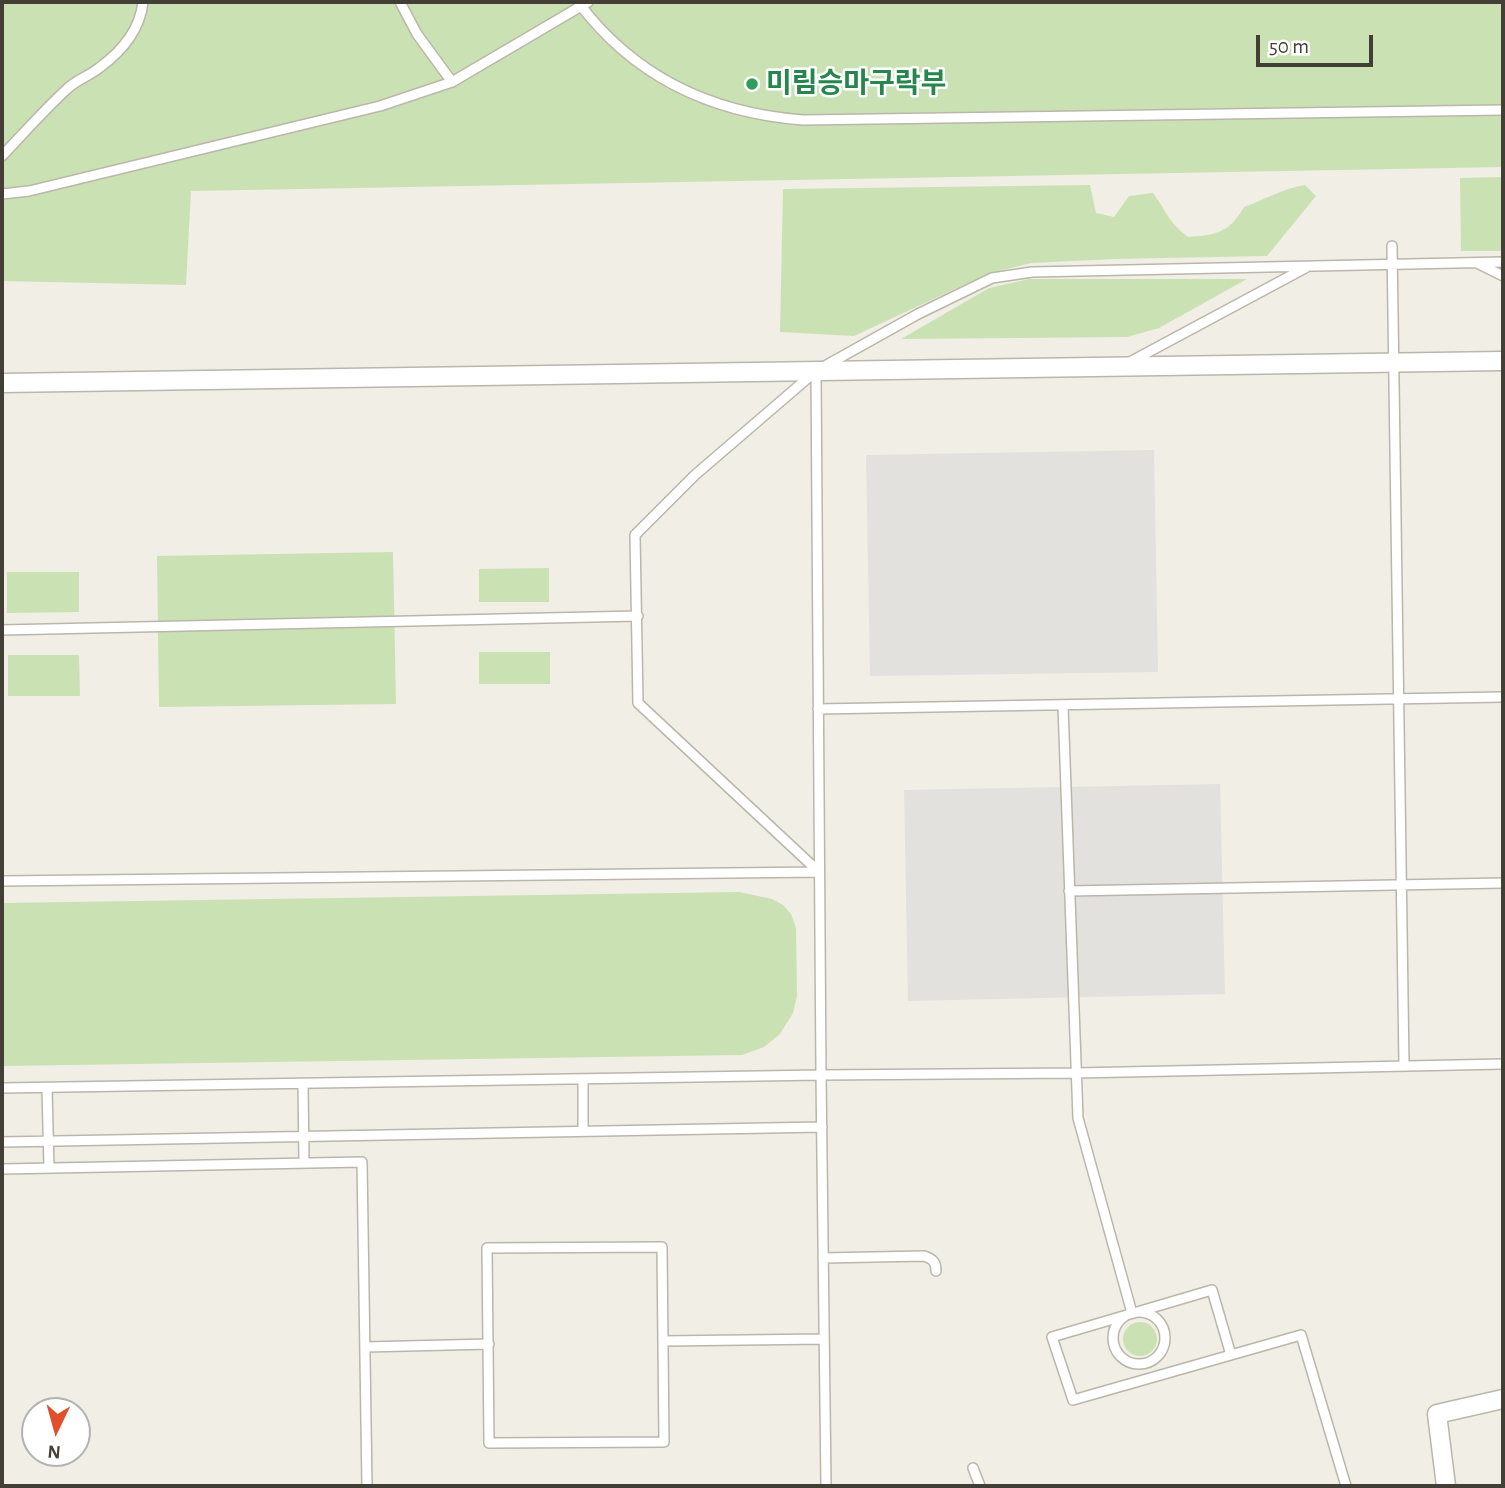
<!DOCTYPE html>
<meta charset="utf-8">
<style>
body{margin:0}
#map{position:relative;width:1505px;height:1488px;overflow:hidden;background:#f1eee6;font-family:"Alegreya Sans",sans-serif}
canvas{display:block}
.frame{position:absolute;inset:0;border:4px solid #433f36;pointer-events:none}
.north{position:absolute;left:21px;top:1397px;width:70px;height:70px;box-sizing:border-box;background:#fff;border:2px solid #b4b2af;border-radius:50%;rotate:185deg;font-size:19px;font-weight:700;line-height:28px;text-align:center;color:#433f36}
.north::after{content:'';display:block;margin:auto;width:24px;height:32px;background:#e1502d;clip-path:polygon(50% 0,100% 100%,50% 72%,0 100%)}
.scale{position:absolute;left:1256px;top:35px;width:117px;height:32px;box-sizing:border-box;border:4px solid #433f36;border-top:0;padding-left:9px;font-size:21px;line-height:24px;white-space:nowrap;color:#433f36;-webkit-text-stroke:5px #fff;paint-order:stroke}
</style>
<div id="map">
<canvas width="1505" height="1488"></canvas>
<div class="frame"></div>
<div class="north">N</div>
<div class="scale">50 m</div>
</div>
<script>
const g = document.querySelector('canvas').getContext('2d');
g.lineJoin = 'round';
function paint(path, color) { g.fillStyle = color; g.fill(path, 'evenodd'); }
function trace(path, color, width, dash) { g.strokeStyle = color; g.lineWidth = width; g.lineCap = dash ? 'butt' : 'round'; g.setLineDash(dash || []); g.stroke(path); }
function label(font, color, halo, rows, align = 'center') {
  g.font = font + ' "Alegreya Sans","Noto Sans KR",sans-serif'; g.lineWidth = 5; g.setLineDash([]); g.textBaseline = 'middle'; g.strokeStyle = halo; g.fillStyle = color; for (const [text, x, y, turn = 0] of rows) {
    g.save(); g.translate(x, y); g.rotate((+turn || 0) * Math.PI / 180); g.textAlign = isNaN(turn) ? turn : align; if (halo) g.strokeText(text, 0, 0); g.fillText(text, 0, 0); g.restore();
  }
}
paint(new Path2D(`
 M2 2H1503V167L191 191 186 285 2 281Z
 M1503 177V251H1461L1460 178Z
 M1090 185 1096 213 1114 217 1129 196 1153 193C1167 212 1168 222 1188 237 1216 235 1229 233 1244 207 1264 200 1284 188 1305 185L1316 196 1267 256 1115 259 1031 263 987 274 854 336 780 332 783 189Z
 M1029 279H1247L1159 328 1127 337 901 339 989 288Z
 M393 552 396 704 159 707 157 556Z
 M549 568V602H479V569Z
 M7 572H79V612L7 613Z
 M479 652H550V684H479Z
 M8 655H79L80 696H8Z
 M739 892 772 899 783 905 791 914 796 928 797 996 793 1013 780 1034 764 1047 742 1055 2 1066V903Z
 M1123 1339a17 17 0 1 1 34 0a17 17 0 1 1-34 0Z`), '#cae1b3');
paint(new Path2D(`
 M1154 450 1158 672 870 676 866 455Z
 M1220 784 1225 994 908 1001 904 790Z`), '#e2e1de');
const lane = new Path2D(`
 M578 2C634 77 711 113 803 120L1503 110
 M452 82 588 2
 M2 156C23 134 44 110 67 89 76 80 89 76 99 68 121 52 140 30 143 2
 M2 194 29 191 380 106 452 82 417 34 400 2
 M1392 246 1404 1065
 M1477 263 1503 276
 M1128 363 1307 267
 M816 371 821 1075 1076 1073 1503 1064
 M2 630 638 616
 M1063 706 1078 1118 1132 1313
 M818 709 1503 697
 M819 872 638 703 635 535 695 475 816 371 918 314 992 278 1032 272 1503 262
 M2 881 819 872
 M1069 891 1503 883
 M583 1079V1131
 M303 1084 304 1162
 M2 1088 821 1075 826 1486
 M47 1088 49 1168
 M2 1142 822 1127
 M2 1169 362 1162 367 1486
 M662 1247 664 1442 489 1443 487 1248Z
 M823 1258 924 1256C933 1259 936 1262 936 1271
 M1113 1338a26 26 0 1 1 52 0a26 26 0 1 1-52 0Z
 M663 1341 824 1339
 M365 1347 489 1344
 M1231 1355 1212 1290 1052 1337 1073 1400 1301 1335 1346 1486
 M973 1468 980 1486`);
const street = new Path2D(`
 M2 383 1503 361
 M1446 1486 1437 1414 1503 1399`);
trace(lane, '#bbb6aa', 12);
trace(street, '#bbb6aa', 21);
trace(lane, '#fff', 9);
trace(street, '#fff', 18);
for (const [x, y, r, color] of [
 [752,84,7,"#2e9e5b"]
]) { const dot = new Path2D(); dot.arc(x, y, r, 0, 2 * Math.PI); g.fillStyle = color; g.fill(dot); trace(dot, '#fff', 2.5); }
label('bold 28px', '#27864d', '#fff', [
 ["미림승마구락부",766,84]
], 'left');
</script>
